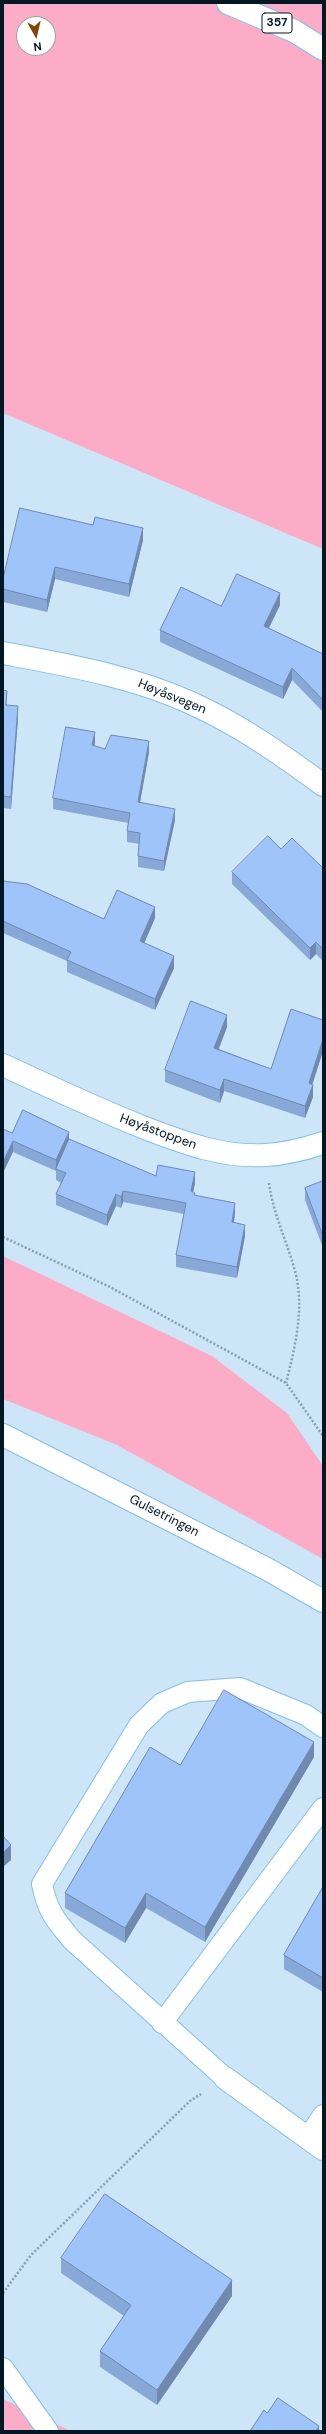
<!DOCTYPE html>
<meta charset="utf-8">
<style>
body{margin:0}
#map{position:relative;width:326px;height:2434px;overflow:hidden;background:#cde6f7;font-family:"DM Sans",sans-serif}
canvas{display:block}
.frame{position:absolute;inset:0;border:4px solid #001726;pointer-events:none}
.north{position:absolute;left:16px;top:16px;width:40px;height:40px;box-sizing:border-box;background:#fff;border:1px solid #99a2a8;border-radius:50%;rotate:172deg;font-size:11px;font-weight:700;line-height:16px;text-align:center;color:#001726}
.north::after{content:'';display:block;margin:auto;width:14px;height:18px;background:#844606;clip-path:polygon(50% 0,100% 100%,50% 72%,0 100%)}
</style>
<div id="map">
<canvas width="326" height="2434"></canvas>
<div class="frame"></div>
<div class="north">N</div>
</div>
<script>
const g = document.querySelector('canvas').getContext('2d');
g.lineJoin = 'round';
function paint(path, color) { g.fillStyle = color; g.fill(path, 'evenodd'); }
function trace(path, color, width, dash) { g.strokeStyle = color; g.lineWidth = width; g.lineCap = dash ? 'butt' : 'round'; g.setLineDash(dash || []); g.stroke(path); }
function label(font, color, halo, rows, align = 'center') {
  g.font = font + ' "DM Sans",sans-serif'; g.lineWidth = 3; g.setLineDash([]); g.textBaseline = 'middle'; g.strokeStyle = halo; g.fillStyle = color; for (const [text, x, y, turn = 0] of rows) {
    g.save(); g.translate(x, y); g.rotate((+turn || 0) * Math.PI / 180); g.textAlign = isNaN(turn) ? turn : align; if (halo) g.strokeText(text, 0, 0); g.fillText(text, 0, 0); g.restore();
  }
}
paint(new Path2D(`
 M3 3H323V549L3 413ZM24 24H48V48H24Z
 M3 1256 212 1356 287 1413 323 1466V1559L115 1444 3 1399Z
 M3 2399 71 2431H3Z`), '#fdacc7');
const lane = new Path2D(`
 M162 2023 323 1808
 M225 2078 72 1940C55 1920 47 1910 42 1884L139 1725 162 1703 188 1692 240 1688 306 1715 323 1727
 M308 2138 323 2115
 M3 2368 48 2431`);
const street = new Path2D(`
 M3 653C67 665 132 676 191 703 238 724 281 754 323 785
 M3 1065C50 1087 97 1109 145 1128 184 1143 224 1158 266 1155 286 1154 305 1149 323 1143
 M225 2078 323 2149`);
const secondary = new Path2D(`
 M3 1435 267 1569 323 1601`);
const primary = new Path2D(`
 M228 3 294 31 323 49`);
trace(lane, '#80c0e9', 22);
trace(street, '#80c0e9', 24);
trace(secondary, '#80c0e9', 24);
trace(primary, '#80c0e9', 24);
trace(new Path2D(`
 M269 1183C273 1214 287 1241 295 1271 305 1308 295 1347 286 1383
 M3 1237 110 1287 286 1383 323 1436
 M3 2293 31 2255 190 2101 201 2094`), '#869faf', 2.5, [2, 2]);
trace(lane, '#fff', 20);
trace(street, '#fff', 22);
trace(secondary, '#fff', 22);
trace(primary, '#fff', 22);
paint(new Path2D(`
 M143 540 129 597 55 579 47 612 3 602V579Z
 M280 605 269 628 323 654V712L292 680 283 699 160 642V630L221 606Z
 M3 690 7 705 18 718 11 809 3 808Z
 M95 743V746L105 749 149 752 140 803 175 820 164 871 138 867V856L140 844 127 842V831L128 823 53 809V798Z
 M281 849 323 868V961L316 954 310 960 232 884V872Z
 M3 881 104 919 155 918 144 943 174 968 155 1010 67 972V961L3 933Z
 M323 1020V1051L312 1084 313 1097 305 1118 224 1091 220 1103 165 1082V1070L227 1027 219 1049 271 1069Z
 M12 1133 69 1140 156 1176 195 1183 193 1192 195 1195 235 1214 234 1222 245 1236 237 1278 176 1267V1255L184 1214 123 1202 121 1208 116 1206 107 1226 56 1205V1194L61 1183 56 1180V1170V1171L13 1152Z
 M323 1181V1248L305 1200V1188Z
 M314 1757 205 1942 146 1908 125 1943 65 1908V1893L180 1765Z
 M323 1887V1992L284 1969V1955Z
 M61 2258 232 2296 157 2405 100 2367V2351L124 2316 61 2273Z`), '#88a9d7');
paint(new Path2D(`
 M143 528V540L129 597V584Z
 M55 567V579L47 612V600Z
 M280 593V605L264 638V626Z
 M292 668V680L283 699V687Z
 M18 706V718L11 809V797Z
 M95 732V743L92 756V745Z
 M149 741V752L138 813V802Z
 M175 809V820L164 871V861Z
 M155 907V918L140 953V941Z
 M316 942V954L310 960V948Z
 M174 956V968L155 1010V999Z
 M227 1015V1027L214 1060V1048Z
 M323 1039V1051L309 1095V1083Z
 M224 1079V1091L220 1103V1090Z
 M313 1085V1097L305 1118V1106Z
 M69 1132V1142L56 1169V1171V1160Z
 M13 1141V1152L3 1173V1162Z
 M195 1172V1183L191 1203V1191Z
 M123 1191V1202L121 1208V1197Z
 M116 1194V1206L107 1226V1215Z
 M235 1203V1214L232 1233V1222Z
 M245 1225V1236L237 1278V1267Z
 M314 1742V1757L205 1942V1927Z
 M11 1845V1860L3 1867V1853Z
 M146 1893V1908L125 1943V1928Z
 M232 2280V2296L157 2405V2390Z
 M319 2426V2431H316Z`), '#6f89af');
const building = new Path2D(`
 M20 508 93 525 95 517 143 528 129 584 55 567 47 600 3 589V579Z
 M237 574 280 593 264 626 323 654V700L292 668 283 687 160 630 181 587 221 606Z
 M3 690 7 691 6 705 18 706 11 797 3 796Z
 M66 727 95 732 92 745 105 749 111 735 149 741 138 802 175 809 164 861 138 856 140 833 127 831 130 813 53 798Z
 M268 836 281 849 292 838 323 868V949L316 942 310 948 232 872Z
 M3 881 27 884 104 919 117 890 155 907 140 941 174 956 155 999 67 960 71 952 3 921Z
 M191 1001 227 1015 214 1048 271 1069 291 1009 323 1020V1039L309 1083 313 1085 305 1106 224 1079 220 1090 165 1070Z
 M23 1110 69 1132 56 1160 13 1141 3 1162V1129L12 1133Z
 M69 1139 156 1176 158 1165 195 1172 191 1191 195 1193 194 1195 235 1203 232 1222 245 1225 237 1267 176 1255 186 1203 123 1191 121 1197 116 1194 107 1215 56 1194 66 1173 56 1169Z
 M323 1181V1236L305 1188Z
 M224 1690 314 1742 205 1927 146 1893 125 1928 65 1893 150 1747 180 1765Z
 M3 1836 11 1845 3 1853Z
 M323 1887V1978L284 1955Z
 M105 2194 232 2280 157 2390 100 2351 131 2305 61 2258Z
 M278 2398 319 2426 316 2431H250L264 2410 267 2413Z`);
paint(building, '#9ec4fa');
trace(building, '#6f89af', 1);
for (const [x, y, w] of [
 [277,23,30]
]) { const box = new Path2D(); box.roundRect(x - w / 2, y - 10, w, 20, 3); g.fillStyle = '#fff'; g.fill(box); trace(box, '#001726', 1); }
label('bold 12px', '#001726', null, [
 ["357",277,23]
]);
label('13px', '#001726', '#fff', [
 ["Høyåsvegen",172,697,22],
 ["Høyåstoppen",158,1132,20],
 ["Gulsetringen",164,1516,27]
]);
</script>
